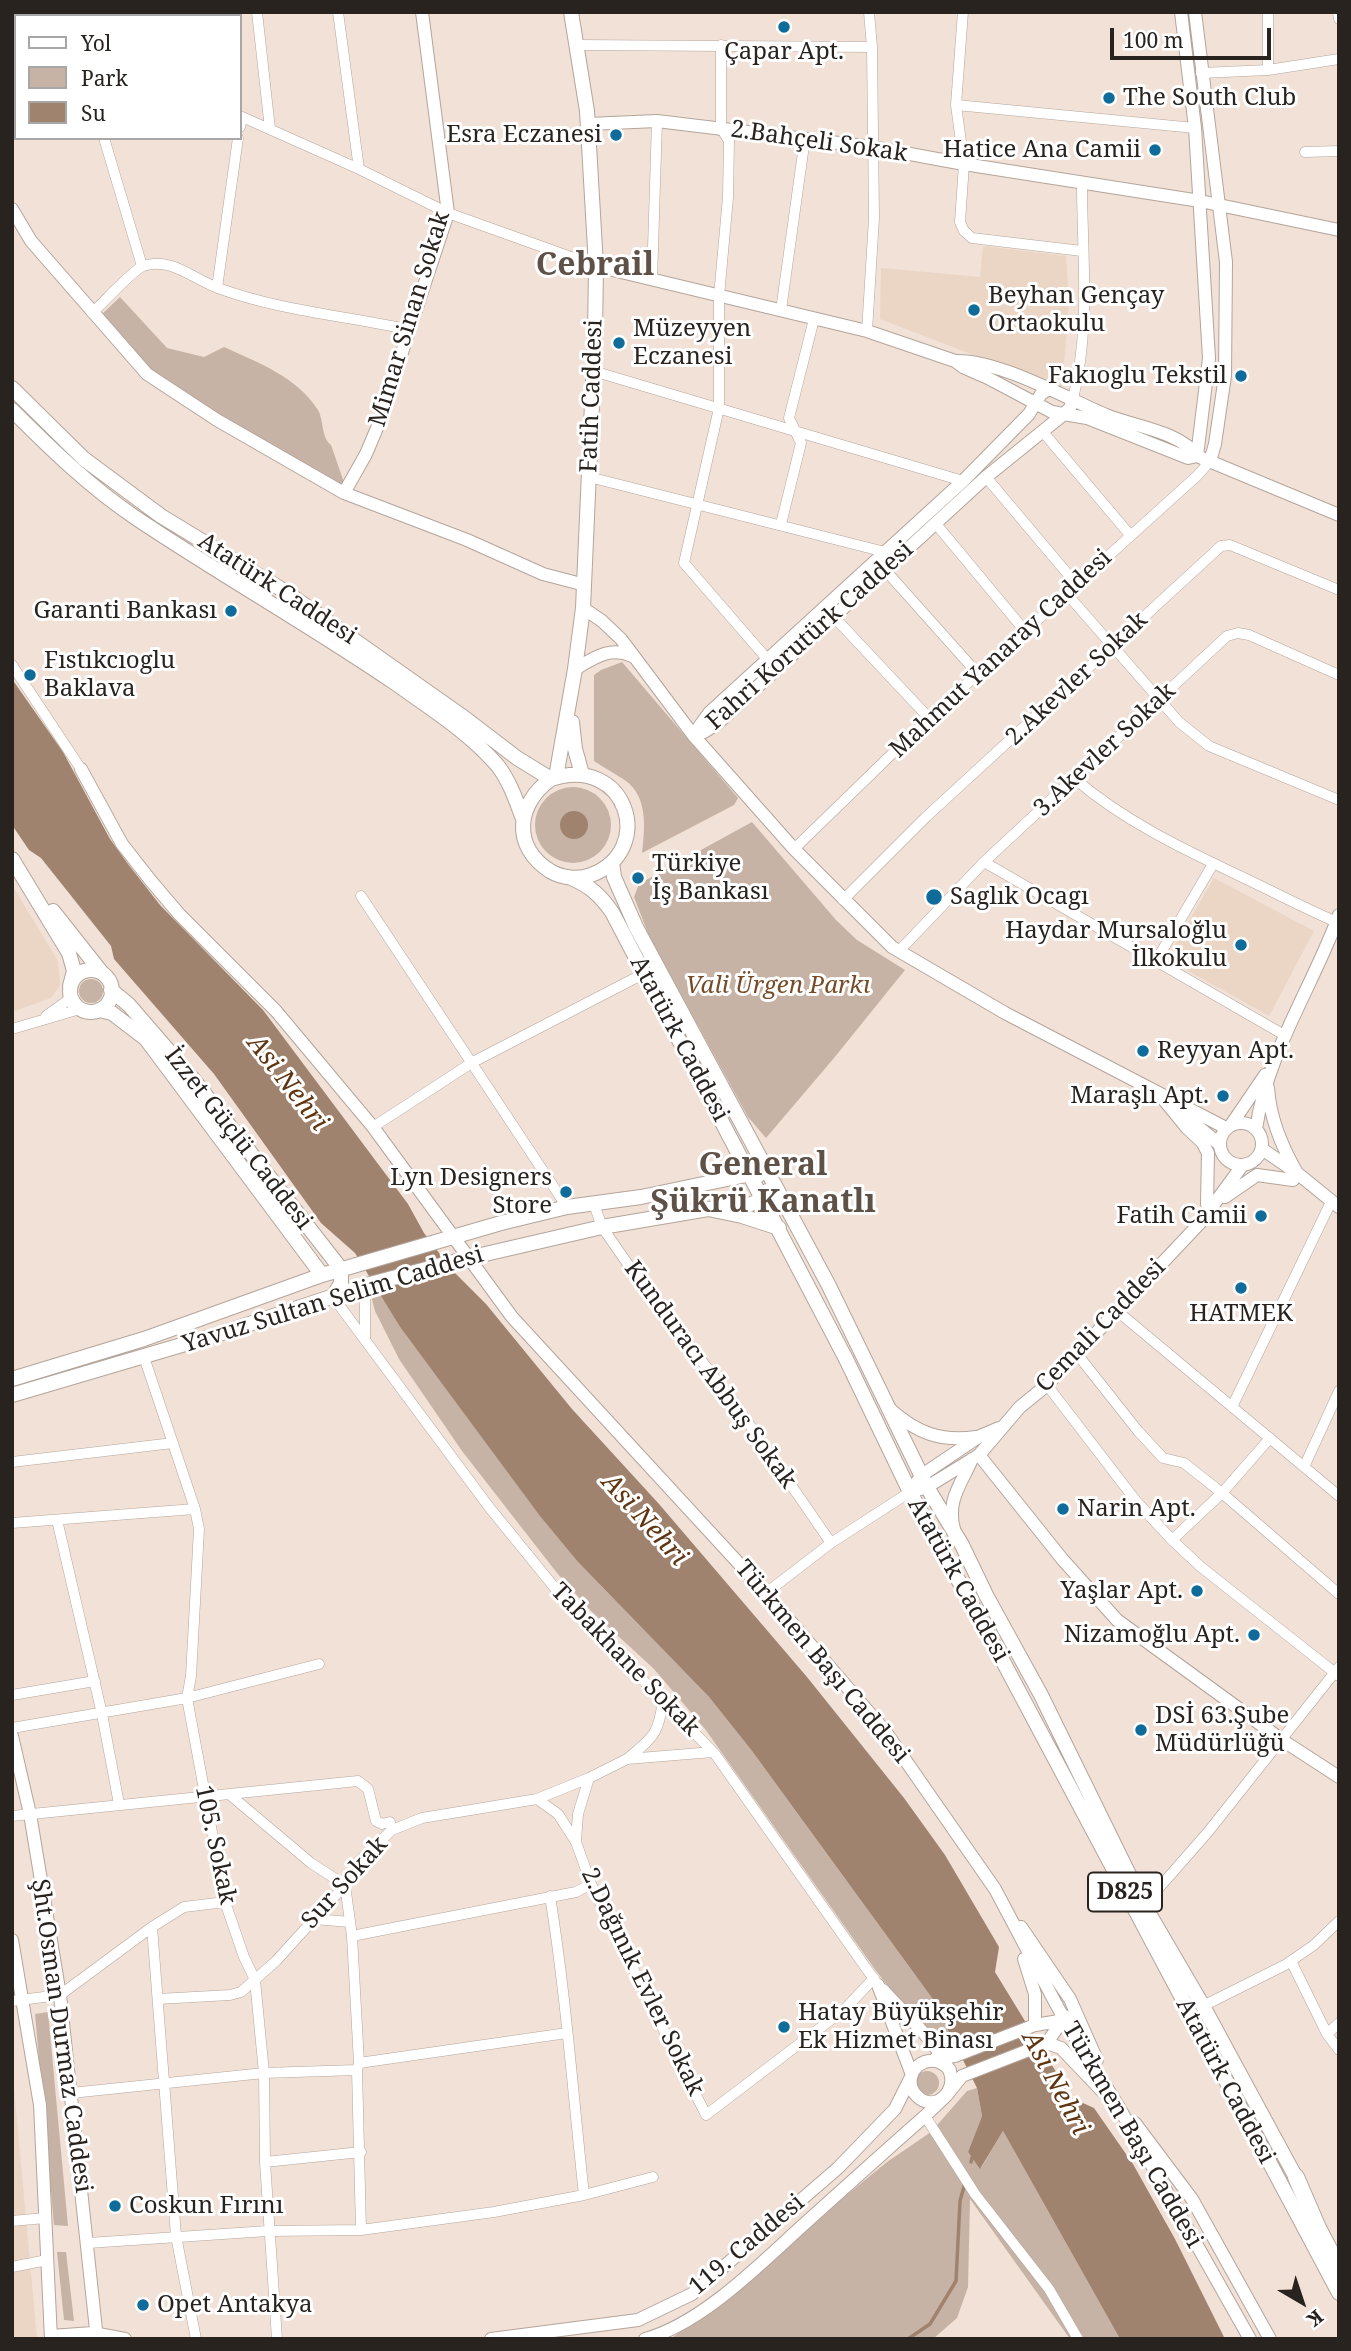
<!DOCTYPE html>
<meta charset="utf-8">
<style>
body{margin:0}
#map{position:relative;width:1351px;height:2351px;overflow:hidden;background:#f1e1d6;font-family:"Noto Serif",serif}
canvas{display:block}
.frame{position:absolute;inset:0;border:14px solid #29231f;pointer-events:none}
.legend{position:absolute;left:14px;top:14px;width:228px;height:126px;box-sizing:border-box;background:#fff;border:2px solid #a9a7a5;margin:0;padding:9px 12px;list-style:none;font-size:21px;color:#29231f}
.legend li{display:flex;align-items:center;gap:14px;height:35px}
.legend b{width:35px;border:2px solid #a9a7a5}
.north{position:absolute;left:1267px;top:2267px;width:70px;height:70px;-webkit-text-stroke:5px #fff;paint-order:stroke;rotate:141deg;font-size:19px;font-weight:700;line-height:28px;text-align:center;color:#29231f}
.north::after{content:'';display:block;margin:auto;width:24px;height:32px;background:#29231f;clip-path:polygon(50% 0,100% 100%,50% 72%,0 100%)}
.scale{position:absolute;left:1110px;top:28px;width:161px;height:32px;box-sizing:border-box;border:4px solid #29231f;border-top:0;padding-left:9px;font-size:21px;line-height:24px;white-space:nowrap;color:#29231f;-webkit-text-stroke:5px #fff;paint-order:stroke}
</style>
<div id="map">
<canvas width="1351" height="2351"></canvas>
<div class="frame"></div>
<ul class="legend">
<li><b style="height:9px;background:#fff"></b>Yol</li>
<li><b style="height:19px;background:#c6b3a6"></b>Park</li>
<li><b style="height:19px;background:#a0836e"></b>Su</li>
</ul>
<div class="north">K</div>
<div class="scale">100 m</div>
</div>
<script>
const g = document.querySelector('canvas').getContext('2d');
g.lineJoin = 'round';
function paint(path, color) { g.fillStyle = color; g.fill(path, 'evenodd'); }
function trace(path, color, width, dash) { g.strokeStyle = color; g.lineWidth = width; g.lineCap = dash ? 'butt' : 'round'; g.setLineDash(dash || []); g.stroke(path); }
function label(font, color, halo, rows, align = 'center') {
  g.font = font + ' "Noto Serif",serif'; g.lineWidth = 6; g.setLineDash([]); g.textBaseline = 'middle'; g.strokeStyle = halo; g.fillStyle = color; for (const [text, x, y, turn = 0] of rows) {
    g.save(); g.translate(x, y); g.rotate((+turn || 0) * Math.PI / 180); g.textAlign = isNaN(turn) ? turn : align; if (halo) g.strokeText(text, 0, 0); g.fillText(text, 0, 0); g.restore();
  }
}
paint(new Path2D(`
 M983 246 1066 256 1069 301 1062 389 880 319 881 268 980 277Z
 M1214 878 1314 931 1269 1016 1167 959Z
 M12 885 58 961 60 985 51 998 12 1012Z
 M12 2066 37 2339H12Z`), '#ebd5c5');
paint(new Path2D(`
 M120 297 167 348 204 357 224 347C259 363 297 377 318 410 324 421 321 437 331 445L347 491 199 403 156 375 102 314Z
 M622 662 738 798 734 805 642 853C645 829 648 797 626 781 616 774 604 768 594 761V675L601 670Z
 M535 825a38 38 0 1 1 76 0a38 38 0 1 1-76 0Z
 M752 822 836 920 857 940 905 970 834 1058 766 1138 748 1117 649 936 634 897 639 884Z
 M79 991a12 12 0 1 1 24 0a12 12 0 1 1-24 0Z
 M378 1289 400 1327 541 1516 578 1562 709 1697 752 1751 932 1998 955 2043H939L916 2023 874 1968 705 1729 654 1669 591 1611 557 1573 462 1451 399 1359 375 1311 370 1292Z
 M48 2012 68 2226 54 2225 35 2014Z
 M915 2083a12 12 0 1 1 24 0a12 12 0 1 1-24 0Z
 M977 2088 982 2116 968 2152 981 2168 1003 2131 1120 2339H1070L970 2199 968 2287 957 2318 933 2339H671L887 2162 931 2132 967 2091Z
 M57 2252H66L74 2321 64 2320Z`), '#c6b3a6');
paint(new Path2D(`
 M12 679 63 752 110 839 128 864 160 905 263 1010 408 1204 424 1233 452 1270 486 1304 572 1409 659 1504 807 1677 904 1798 945 1855 999 1947 995 1972 1072 2098 1094 2108 1133 2164 1175 2239 1225 2339H1120L1003 2131 980 2169 968 2152 982 2116 977 2088 932 1998 752 1751 709 1697 578 1562 540 1516 400 1327 355 1253 321 1223 214 1074 114 959 111 946 41 858 29 850 12 825Z
 M560 825a14 14 0 1 1 28 0a14 14 0 1 1-28 0Z`), '#a0836e');
trace(new Path2D(`
 M971 2162 972 2158
 M908 2339 930 2324 956 2281 960 2201 965 2183`), '#a0836e', 3.5);
const minor = new Path2D(`
 M132 12 133 16
 M257 12 270 129
 M338 12 359 169
 M963 12 956 105 964 164 960 222 964 231 972 238 1082 251
 M1268 12V70L1339 59
 M1338 12 1339 19
 M578 45 872 47
 M721 45V128L729 141 728 197 719 296V408L684 563 768 660
 M1201 73 1268 70
 M956 105 1195 128
 M240 116 359 169 448 213 596 266
 M240 127 242 117
 M104 138 142 266
 M1305 152 1339 151
 M652 280 657 121
 M217 288 238 138
 M781 310 805 138
 M92 313C102 304 133 270 143 266 170 256 195 280 218 288 280 311 347 316 411 330
 M867 331 874 218 872 47 869 12
 M593 371 963 481
 M1073 399C1091 326 1082 256 1082 182
 M1043 432 1130 535
 M589 477 885 552
 M986 477 1077 585
 M781 524 801 443 789 418 814 319
 M936 524 1025 631
 M886 571 978 674
 M1067 594 1179 722 1209 746 1339 800
 M835 618 929 718
 M12 665 81 769
 M1075 779C1124 821 1183 849 1242 877 1274 892 1306 909 1339 923
 M794 849 929 718 1198 475 1210 461
 M984 862 1286 1036
 M361 896 567 1207
 M843 900 926 817 1221 546 1230 545 1339 590
 M899 951 984 862 1227 636 1238 633 1249 635 1339 675
 M1156 961 1213 864
 M46 1016 71 998
 M12 1029 80 1009
 M373 1127 473 1062 643 974
 M594 1204 602 1227 641 1283 736 1405 831 1543
 M333 1297 489 1507 563 1598 715 1754 878 1985
 M1116 1310 1339 1496
 M365 1340V1285
 M1077 1354 1138 1431 1163 1458 1184 1463 1222 1493 1339 1594
 M144 1357 195 1509 199 1529 191 1676 187 1698 225 1902 244 1957 255 1980 264 2073 265 2162 277 2339
 M1047 1385 1136 1501 1172 1540 1201 1567 1339 1676
 M1232 1407 1331 1202
 M12 1462 173 1443
 M1304 1467 1339 1391
 M57 1520 102 1714 119 1804
 M12 1523 195 1509
 M1172 1540 1222 1493 1270 1438
 M766 1593 831 1543 910 1492
 M12 1695 95 1681
 M12 1728 187 1698 319 1664
 M627 1759C653 1737 659 1735 663 1699
 M229 1794 311 1863 345 1885 352 1936 359 2063 357 2070 361 2230
 M537 1799 558 1814 576 1842 591 1884 706 2115 845 2009 874 1978
 M12 1816 358 1781 368 1789 376 1821 382 1824 390 1822
 M576 1841 578 1814 589 1778
 M550 1896C566 1995 573 2095 584 2195
 M1144 1905 1208 1832 1339 1667
 M314 1919 350 1922
 M152 1927 176 2236 196 2339
 M352 1936 576 1892 591 1884
 M1291 1961 1327 2034 1339 2050
 M158 1999 230 1995 241 1992 276 1961 345 1885 355 1865 392 1830 422 1818 537 1799 589 1778 627 1759 713 1752
 M12 2001 60 1995 152 1927 184 1907 225 1902
 M1203 2006 1285 1965 1314 1945 1339 1921
 M1327 2034 1339 2023
 M359 2063 567 2033
 M71 2093 264 2073 357 2070
 M925 2116 975 2194 1049 2289 1078 2339
 M265 2162 361 2152
 M12 2221 45 2218
 M88 2243 268 2231 361 2230 494 2212 584 2195 653 2177
 M12 2267 47 2260`);
const tertiary = new Path2D(`
 M1181 12 1195 128 1209 358 1197 456
 M1195 12 1226 262 1225 376 1215 444 1210 461
 M588 124 657 121 872 147 964 164 1200 201 1339 230
 M12 209 31 241 147 374 217 420 344 493 467 540 543 574 585 585
 M596 266 867 331 955 361C997 359 1066 398 1106 415 1132 426 1180 431 1197 456L1339 515
 M955 361 963 367 988 378 1052 412 1087 418 1188 458 1197 456
 M344 493 366 454 377 428 448 213 422 12
 M583 608 602 621 621 639 693 735 794 849 892 947 1005 1013 1226 1128
 M575 669C594 658 610 646 632 656
 M693 735 704 732 718 723 986 477 1064 414 1070 408 1073 399
 M693 735 709 713 963 481 1029 414 1041 394 1049 389
 M1268 1088C1270 1119 1282 1147 1297 1173
 M1164 1100 1187 1128 1202 1142 1208 1153 1207 1204
 M1185 1116 1219 1144
 M1220 1144a21 21 0 1 1 42 0a21 21 0 1 1-42 0Z
 M1231 1125 1265 1075
 M1256 1129C1267 1053 1313 986 1339 915
 M1262 1149 1297 1173 1339 1207
 M1225 1197 1257 1175 1293 1180
 M891 1410C917 1433 941 1442 976 1437
 M916 1483 922 1475 980 1436 999 1428
 M910 1492 927 1487 979 1455 1020 1407 1047 1385 1200 1223 1242 1166
 M954 1529C946 1500 962 1483 972 1459
 M12 1736 30 1814 60 1995 97 2339
 M12 1940 40 2105 51 2339
 M883 1990C905 2015 935 2039 949 2070 959 2090 935 2114 917 2096 897 2076 928 2045 950 2070
 M936 2058 955 2056 1035 2025
 M51 2336 93 2333 125 2339
 M491 2339 638 2320 692 2294 838 2168 895 2109 912 2075 878 1985
 M645 2339C701 2324 759 2265 801 2227 842 2190 883 2153 925 2116L946 2096 962 2076 1047 2043`);
const secondary = new Path2D(`
 M148 16 164 12
 M12 45H16
 M81 769 122 844 151 881 179 914 276 1011 373 1127 512 1317 766 1593 885 1731 995 1889 1064 2019 1120 2109 1250 2339
 M979 1455 1063 1560 1117 1620 1282 1740 1339 1777
 M1021 1927 1070 1999 1097 2060
 M1024 1959 1035 1994V2025L1071 2019
 M1065 2016 1047 2043 1061 2048 1103 2092
 M1135 2123 1192 2199 1270 2339`);
const primary = new Path2D(`
 M12 388 84 459 161 516 286 592 466 719 517 758 551 779C627 754 657 850 591 875 578 880 562 878 550 871 511 846 517 803 551 779
 M12 410C51 449 90 487 136 518 221 575 310 625 395 683 430 708 470 733 498 766 510 782 516 800 523 819
 M572 722 575 749 582 774
 M556 777 575 669 583 608 595 335 596 266 587 111 571 12
 M12 859 69 953 74 971 70 986
 M612 862 614 877 636 927 828 1284 927 1487 962 1545 986 1595 1041 1695 1144 1905 1203 2006 1300 2185
 M571 878C590 886 600 895 612 912L846 1359 910 1492 1006 1667 1339 2293
 M53 911 102 973
 M70 991a21 21 0 1 1 42 0a21 21 0 1 1-42 0Z
 M111 990 129 1005 193 1079 341 1269V1283L333 1297
 M99 1010 112 1013 146 1039 322 1275
 M708 1209C728 1207 756 1211 767 1191
 M12 1379 144 1339 322 1275 501 1223 567 1207 641 1197 751 1174 758 1176
 M12 1395 219 1334 370 1284 468 1258 602 1227 708 1209 742 1216 779 1228`);
const trunk = new Path2D(`
 M1296 2177 1318 2228 1339 2268`);
trace(minor, '#b4a59b', 11);
trace(tertiary, '#b4a59b', 14);
trace(secondary, '#b4a59b', 14);
trace(primary, '#b4a59b', 16);
trace(trunk, '#b4a59b', 18);
trace(minor, '#fff', 10);
trace(tertiary, '#fff', 12);
trace(secondary, '#fff', 12);
trace(primary, '#fff', 14);
trace(trunk, '#fff', 16);
for (const [x, y, r, color] of [
 [784,27,7,"#0f6b9a"],
 [1109,98,7,"#0f6b9a"],
 [616,135,7,"#0f6b9a"],
 [1155,150,7,"#0f6b9a"],
 [974,310,7,"#0f6b9a"],
 [619,343,7,"#0f6b9a"],
 [1241,376,7,"#0f6b9a"],
 [231,611,7,"#0f6b9a"],
 [30,675,7,"#0f6b9a"],
 [638,878,7,"#0f6b9a"],
 [934,897,9,"#0f6b9a"],
 [1241,945,7,"#0f6b9a"],
 [1143,1051,7,"#0f6b9a"],
 [1223,1096,7,"#0f6b9a"],
 [566,1192,7,"#0f6b9a"],
 [1261,1216,7,"#0f6b9a"],
 [1241,1288,7,"#0f6b9a"],
 [1063,1509,7,"#0f6b9a"],
 [1197,1591,7,"#0f6b9a"],
 [1254,1635,7,"#0f6b9a"],
 [1141,1730,7,"#0f6b9a"],
 [784,2027,7,"#0f6b9a"],
 [115,2206,7,"#0f6b9a"],
 [143,2305,7,"#0f6b9a"]
]) { const dot = new Path2D(); dot.arc(x, y, r, 0, 2 * Math.PI); g.fillStyle = color; g.fill(dot); trace(dot, '#fff', 2.5); }
for (const [x, y, w] of [
 [1125,1892,74]
]) { const box = new Path2D(); box.roundRect(x - w / 2, y - 19.5, w, 39, 5); g.fillStyle = '#fff'; g.fill(box); trace(box, '#29231f', 2); }
label('bold 23px', '#29231f', null, [
 ["D825",1125,1892]
]);
label('24px', '#29231f', '#fff', [
 ["Çapar Apt.",784,52,"center"],
 ["The South Club",1123,98],
 ["Esra Eczanesi",602,135,"right"],
 ["Hatice Ana Camii",1141,150,"right"],
 ["Beyhan Gençay",988,296],
 ["Ortaokulu",988,324],
 ["Müzeyyen",633,329],
 ["Eczanesi",633,357],
 ["Fakıoglu Tekstil",1227,376,"right"],
 ["Garanti Bankası",217,611,"right"],
 ["Fıstıkcıoglu",44,661],
 ["Baklava",44,689],
 ["Türkiye",652,864],
 ["İş Bankası",652,892],
 ["Saglık Ocagı",950,897],
 ["Haydar Mursaloğlu",1227,931,"right"],
 ["İlkokulu",1227,959,"right"],
 ["Reyyan Apt.",1157,1051],
 ["Maraşlı Apt.",1209,1096,"right"],
 ["Lyn Designers",552,1178,"right"],
 ["Store",552,1206,"right"],
 ["Fatih Camii",1247,1216,"right"],
 ["HATMEK",1241,1314,"center"],
 ["Narin Apt.",1077,1509],
 ["Yaşlar Apt.",1183,1591,"right"],
 ["Nizamoğlu Apt.",1240,1635,"right"],
 ["DSİ 63.Şube",1155,1716],
 ["Müdürlüğü",1155,1744],
 ["Hatay Büyükşehir",798,2013],
 ["Ek Hizmet Binası",798,2041],
 ["Coskun Fırını",129,2206],
 ["Opet Antakya",157,2305]
], 'left');
label('24px', '#29231f', '#fff', [
 ["2.Bahçeli Sokak",819,142,8],
 ["Mimar Sinan Sokak",410,319,-73],
 ["Fatih Caddesi",592,396,-88],
 ["Atatürk Caddesi",277,589,33],
 ["Fahri Korutürk Caddesi",810,636,-42],
 ["Mahmut Yanaray Caddesi",1001,654,-43],
 ["2.Akevler Sokak",1077,679,-43],
 ["3.Akevler Sokak",1105,750,-43],
 ["Atatürk Caddesi",679,1039,62],
 ["İzzet Güçlü Caddesi",238,1139,52],
 ["Yavuz Sultan Selim Caddesi",333,1300,-17],
 ["Cemali Caddesi",1101,1326,-46],
 ["Kunduracı Abbuş Sokak",710,1375,54],
 ["Atatürk Caddesi",958,1580,61],
 ["Tabakhane Sokak",625,1660,46],
 ["Türkmen Başı Caddesi",822,1662,50],
 ["105. Sokak",215,1845,78],
 ["Sur Sokak",345,1883,-48],
 ["2.Dağınık Evler Sokak",642,1982,64],
 ["Şht.Osman Durmaz Caddesi",61,2036,82],
 ["Atatürk Caddesi",1225,2081,62],
 ["Türkmen Başı Caddesi",1132,2135,60],
 ["119. Caddesi",747,2245,-40]
]);
label('italic 24px', '#764b28', '#fff', [
 ["Vali Ürgen Parkı",778,986]
]);
label('italic 26px', '#5f3611', '#fff', [
 ["Asi Nehri",287,1083,52],
 ["Asi Nehri",644,1520,48],
 ["Asi Nehri",1055,2083,62]
]);
label('bold 32px', '#5e5147', '#fff', [
 ["Cebrail",595,266],
 ["General",763,1166],
 ["Şükrü Kanatlı",763,1203]
]);
</script>
